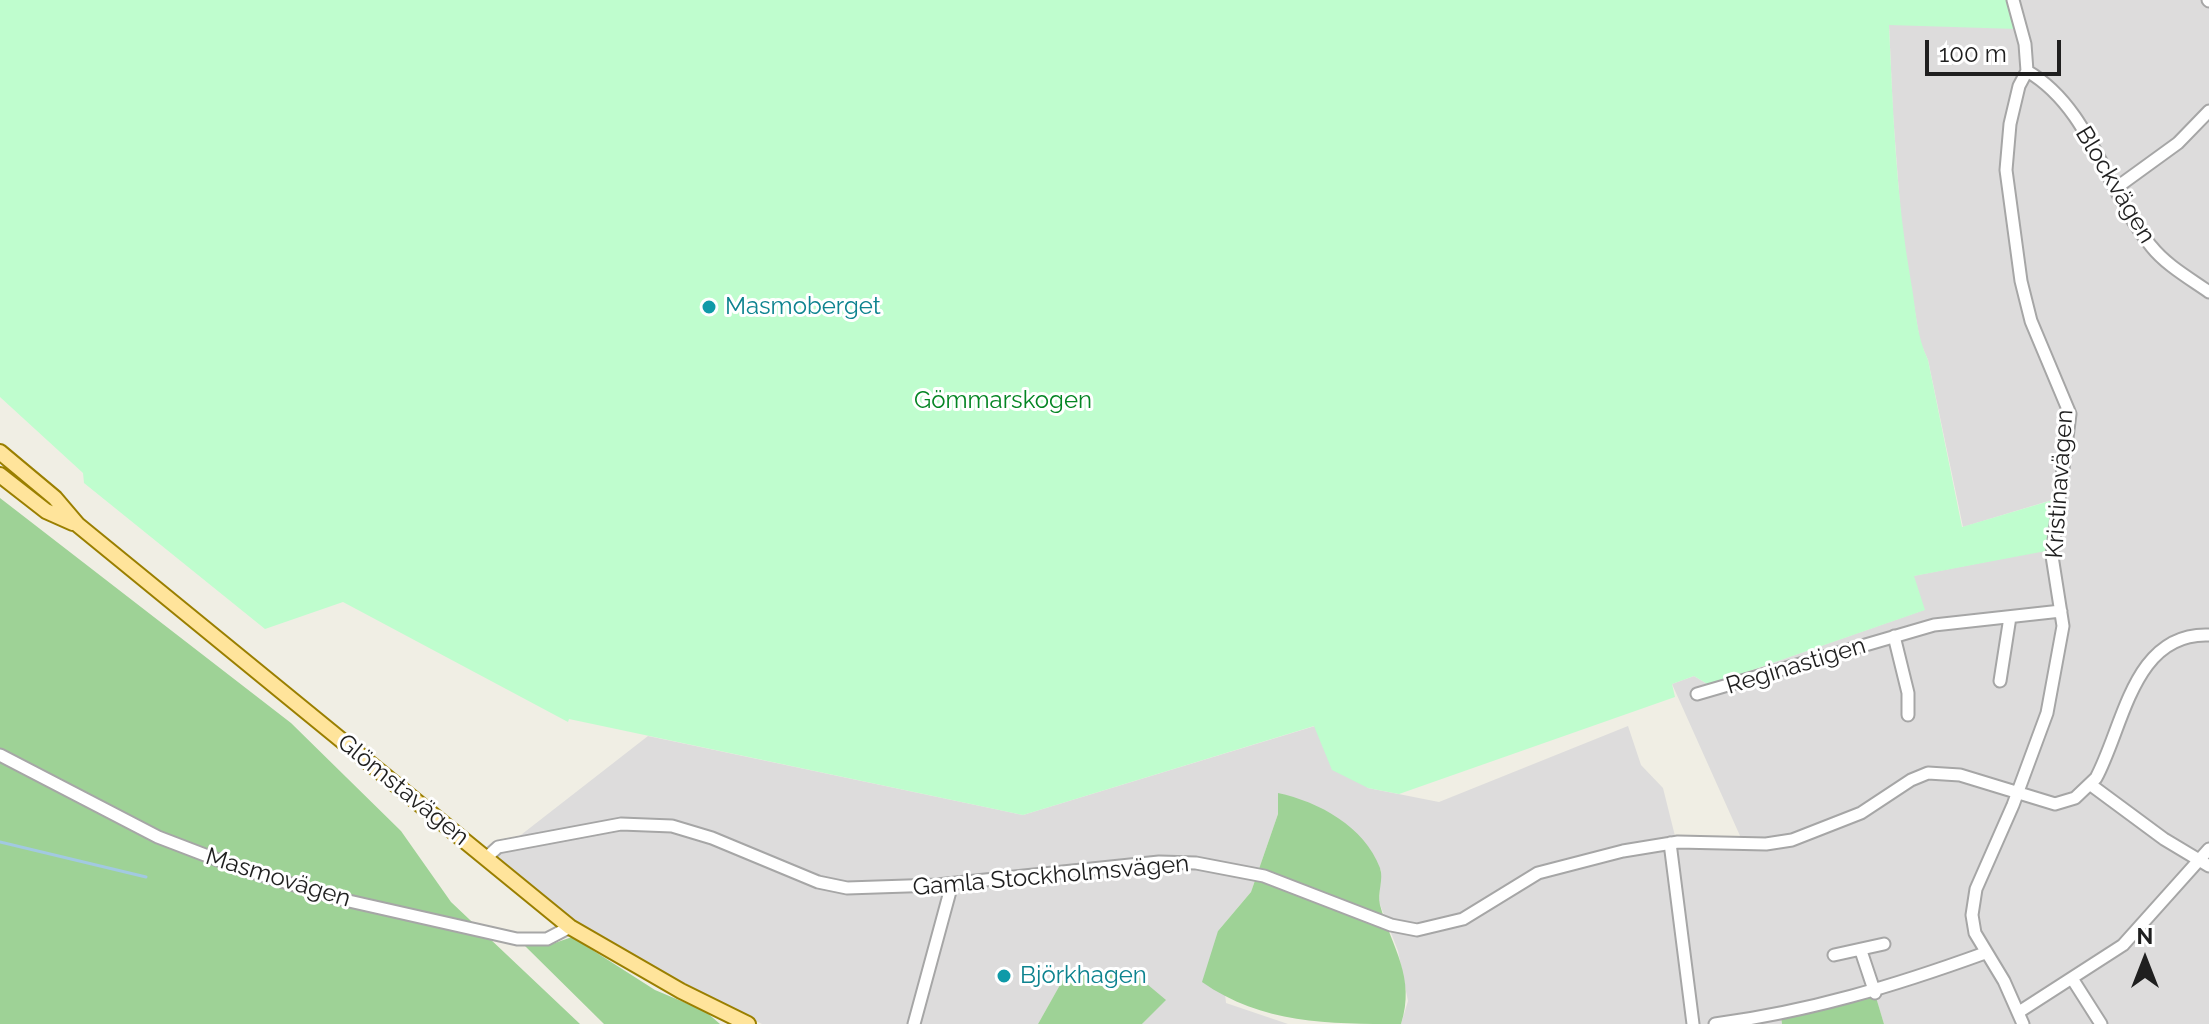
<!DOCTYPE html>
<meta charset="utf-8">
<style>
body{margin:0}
#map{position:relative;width:2209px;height:1024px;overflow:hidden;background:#f0eee4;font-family:Raleway,sans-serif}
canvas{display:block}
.north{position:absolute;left:2105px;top:920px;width:80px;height:80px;-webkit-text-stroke:6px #fff;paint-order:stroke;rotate:0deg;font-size:22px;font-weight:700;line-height:32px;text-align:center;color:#1f1f1f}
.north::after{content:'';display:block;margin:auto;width:28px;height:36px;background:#1f1f1f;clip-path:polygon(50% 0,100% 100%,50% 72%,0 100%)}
.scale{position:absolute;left:1925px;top:40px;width:136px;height:36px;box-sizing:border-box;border:4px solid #1f1f1f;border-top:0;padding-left:10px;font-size:24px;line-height:28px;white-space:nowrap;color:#1f1f1f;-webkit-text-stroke:6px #fff;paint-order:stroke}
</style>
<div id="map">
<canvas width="2209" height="1024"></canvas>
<div class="north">N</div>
<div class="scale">100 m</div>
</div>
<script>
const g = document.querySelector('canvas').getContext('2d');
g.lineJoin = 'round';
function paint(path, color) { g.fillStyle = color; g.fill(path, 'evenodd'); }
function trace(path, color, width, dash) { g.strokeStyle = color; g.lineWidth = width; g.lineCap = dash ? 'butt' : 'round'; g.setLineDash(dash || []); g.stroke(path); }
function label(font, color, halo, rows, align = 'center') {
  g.font = font + ' Raleway,sans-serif'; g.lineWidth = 6; g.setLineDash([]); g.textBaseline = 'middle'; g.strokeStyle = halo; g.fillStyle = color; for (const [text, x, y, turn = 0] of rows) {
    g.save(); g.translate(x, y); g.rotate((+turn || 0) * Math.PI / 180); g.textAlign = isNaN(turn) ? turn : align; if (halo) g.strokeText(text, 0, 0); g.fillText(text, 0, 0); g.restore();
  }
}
paint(new Path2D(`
 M2008 0H2209V1024H1884L1875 995 1781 1018 1782 1024H1401L1408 1001 1398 951 1379 902 1381 870 1278 794V814L1251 892 1218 931 1226 1003 1288 1024H1142L1165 1000 1065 976 1038 1024H762L695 992 585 928 498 860 499 852 648 736 1023 815 1315 726 1368 788 1439 802 1628 726 1641 765 1663 788 1675 836 1741 838 1672 684 1694 676 1709 685 1924 610 1913 576 2046 550 2052 500 1963 527 1928 360 1920 342 1902 233 1893 114 1889 25Z`), '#dddcdc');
paint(new Path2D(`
 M0 498 291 723 401 831 451 902 580 1024H0Z
 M1278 793C1319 802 1364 826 1380 868 1384 879 1377 893 1380 905 1392 948 1416 977 1401 1024 1328 1024 1262 1024 1202 982L1218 931 1251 892 1278 814Z
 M572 937 655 990 705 1011 720 1024H604L525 946 549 945Z
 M1100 971 1135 974 1166 1000 1142 1024H1038L1065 976Z
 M1875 994 1884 1024H1782L1781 1017Z`), '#9ed296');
paint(new Path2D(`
 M0 0H2008L2017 29 1889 25C1893 111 1896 197 1911 282 1916 309 1916 335 1928 360L1962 527 2053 500 2046 551 1914 576 1925 610 1709 685 1694 676 1672 684 1675 697 1399 794 1368 788 1332 770 1314 726 1023 815 569 719 568 722 343 602 265 629 84 483 83 473 0 397Z`), '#bffdce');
trace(new Path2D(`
 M0 842 146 877`), '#a2c9e1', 3);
const minor = new Path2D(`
 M2013 0 2025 44 2027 71
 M2208 0 2209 1
 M2027 71C2091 108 2106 192 2151 246 2166 265 2189 278 2209 292
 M2116 188 2178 143 2209 111
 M1894 636 1908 693V715
 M2000 681 2010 617
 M1697 694 1934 625 2061 611
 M0 755 158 837 239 868 340 899 517 939H547L570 927
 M2091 785 2164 839 2209 866
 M1670 843 1693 1024
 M487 857 498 847 621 824 672 826 712 838 818 882 847 888 937 885 1159 862 1196 863 1264 876 1391 925 1417 930 1463 919 1538 873 1623 851 1678 842 1766 844 1792 840 1861 813 1911 780 1928 773 1960 775 2055 804 2075 798 2096 778C2124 726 2133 632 2209 635
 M1861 951 1875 993
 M1834 955 1884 944
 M2073 980 2101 1024
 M2019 1012 2123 945 2209 849
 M914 1024 952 884
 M1715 1024C1811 1011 1894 986 1985 953
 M2023 1024 2004 981 1975 933 1972 915 1976 889 2013 805 2047 713 2063 626 2052 556 2070 414 2031 321 2021 281 2006 170 2010 124 2019 86 2027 71`);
const major = new Path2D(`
 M0 452 55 498 78 525 570 927 681 991 748 1024
 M0 475 46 511 73 523`);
trace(minor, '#a6a6a6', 15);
trace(major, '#9a7f00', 18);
trace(minor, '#fff', 11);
trace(major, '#ffe49b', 14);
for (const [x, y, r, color] of [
 [709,307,8,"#0f9aa8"],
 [1004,976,8,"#0f9aa8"]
]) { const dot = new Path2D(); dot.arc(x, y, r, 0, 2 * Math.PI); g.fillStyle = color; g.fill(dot); trace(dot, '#fff', 3); }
label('24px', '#1f1f1f', '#fff', [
 ["Blockvägen",2115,185,59],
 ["Kristinavägen",2060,484,-86],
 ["Reginastigen",1796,666,-17],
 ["Glömstavägen",403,790,39],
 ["Gamla Stockholmsvägen",1051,876,-5],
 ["Masmovägen",278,878,17]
]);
label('24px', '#0d838f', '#fff', [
 ["Masmoberget",725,307],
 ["Björkhagen",1020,976]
], 'left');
label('24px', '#048523', '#fff', [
 ["Gömmarskogen",1003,401]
]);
</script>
